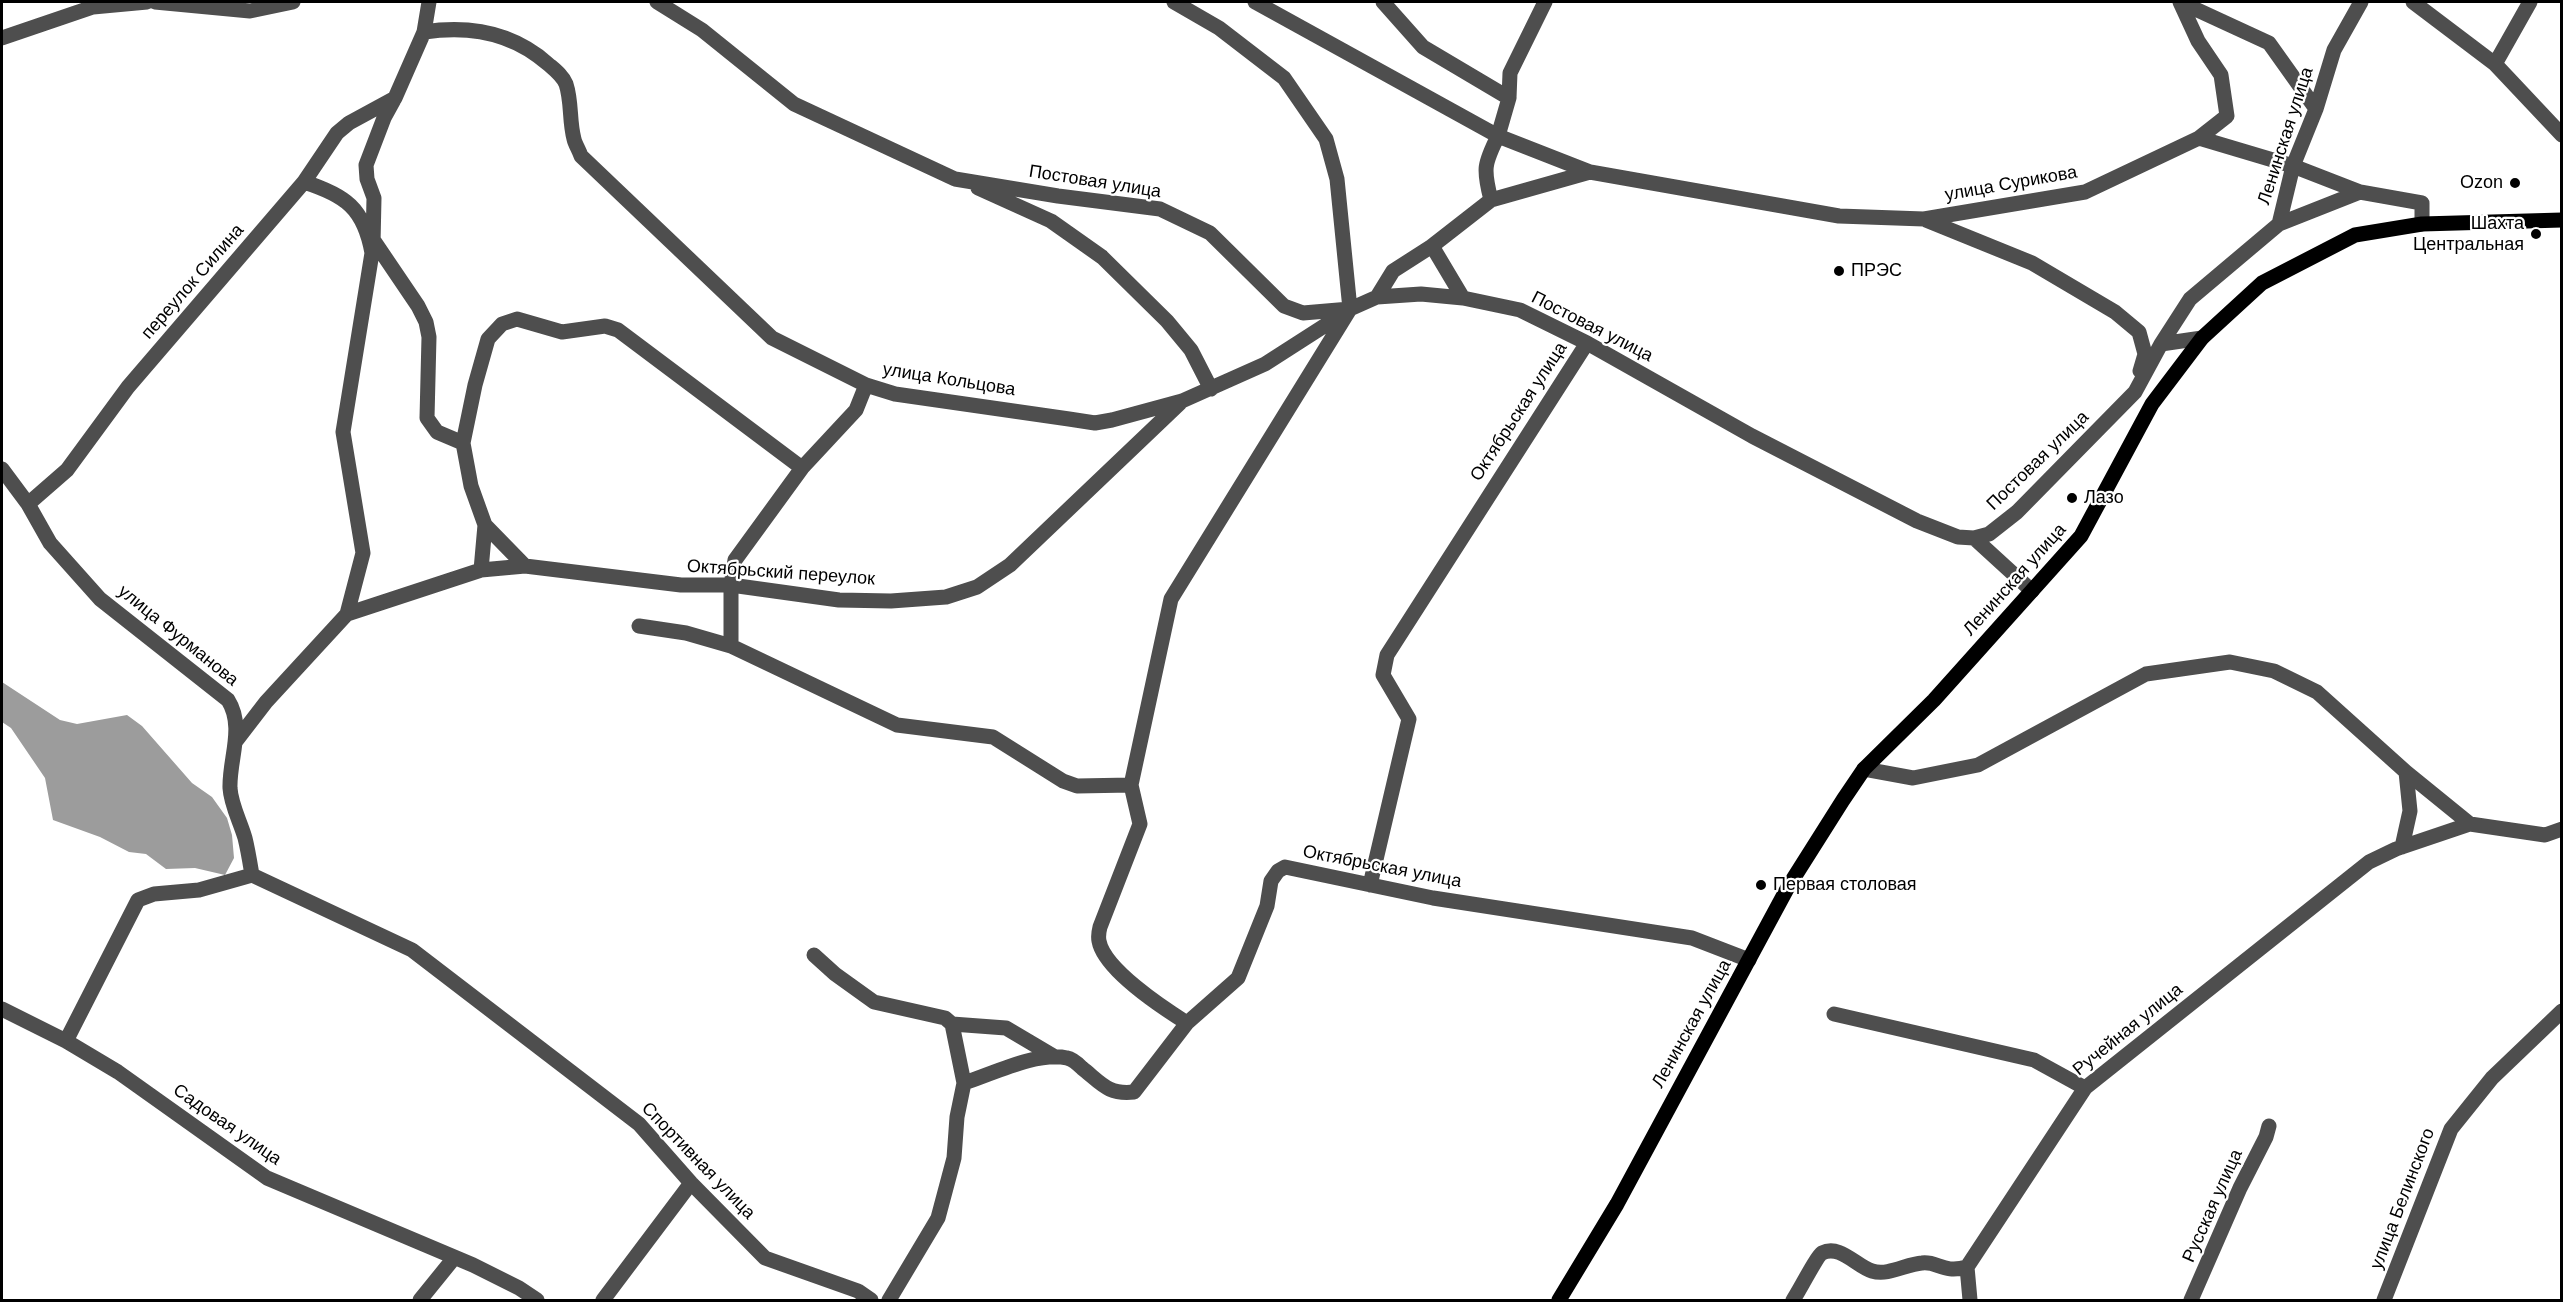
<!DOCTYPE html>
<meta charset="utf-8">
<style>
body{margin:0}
#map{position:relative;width:2563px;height:1302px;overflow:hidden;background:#fff;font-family:Helvetica,sans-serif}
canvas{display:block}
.frame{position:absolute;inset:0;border:3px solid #000;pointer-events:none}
</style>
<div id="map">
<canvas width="2563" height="1302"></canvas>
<div class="frame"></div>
</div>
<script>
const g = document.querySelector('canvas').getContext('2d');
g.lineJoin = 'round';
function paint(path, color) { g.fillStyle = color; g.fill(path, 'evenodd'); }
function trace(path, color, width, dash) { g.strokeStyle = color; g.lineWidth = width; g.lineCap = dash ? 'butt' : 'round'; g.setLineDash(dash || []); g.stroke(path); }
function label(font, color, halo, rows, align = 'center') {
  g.font = font + ' Helvetica,sans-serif'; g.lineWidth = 4.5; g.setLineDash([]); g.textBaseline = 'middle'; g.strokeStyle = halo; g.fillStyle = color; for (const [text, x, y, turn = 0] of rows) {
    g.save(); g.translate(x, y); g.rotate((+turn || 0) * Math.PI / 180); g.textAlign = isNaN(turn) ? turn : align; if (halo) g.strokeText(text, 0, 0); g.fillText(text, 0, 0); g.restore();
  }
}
paint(new Path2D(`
 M2 682 60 720 77 724 127 715 142 726 192 783 212 797 227 818 232 835 234 858 225 875 195 868 166 869 146 854 129 852 100 837 53 820 45 778 11 728 2 722Z`), '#9c9c9c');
trace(new Path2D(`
 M155 2 250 11 293 2
 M657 2 702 30 794 104 955 179 1058 196 1160 209 1210 233 1284 306 1303 313 1350 309 1377 297 1421 294 1463 298 1520 310 1587 343 1752 436 1917 521 1958 537 1974 538 1989 534 2017 512 2135 392 2161 344 2190 299 2279 224 2293 166 2316 109 2334 50 2361 2
 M1174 2 1219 28 1284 78 1326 139 1337 179 1350 309 1171 599 1131 785 1140 824 1100 927C1099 931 1098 936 1099 941 1104 969 1163 1008 1187 1023
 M1255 2 1498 136C1484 164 1483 169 1491 200L1432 246 1463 298
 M1383 2 1423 47 1509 98 1498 136 1590 172 1491 200
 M2180 2 2269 43 2316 109
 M2180 2 2198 41 2221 75 2227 116 2199 138
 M2413 2 2495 64 2562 135
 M424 32C470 25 512 32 548 64 555 70 562 75 566 84 572 102 569 121 574 139 575 144 579 150 581 156L772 338 866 385 895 394 1069 419 1095 423 1112 420 1182 401 1265 364 1346 312
 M2 38 93 7 147 2
 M2495 64 2530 2
 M1509 98 1510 73 1545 2
 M1590 172 1839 216 1924 219 2085 192 2199 138 2293 166 2360 192 2422 203V224
 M978 188 1051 221 1102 257 1167 321 1191 350 1211 389
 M1926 220 2032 263 2115 312 2139 332 2145 354 2140 371
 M2279 224 2360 192
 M374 241 418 306 426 322 429 337 427 418 437 432 463 443
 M373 244 374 198 367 179 366 165 384 118 395 98 424 32 429 2
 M1377 297 1393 271 1432 246
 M2161 344 2202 338
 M2 469 28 504 50 543 100 599 228 700C245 727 229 759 230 788 231 805 240 821 245 838 248 850 250 863 252 875L199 890 154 894 138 900 66 1041
 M28 504 67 470 128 387 304 182 337 133 349 123 395 98
 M485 525 525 566
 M1974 538 2032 591
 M481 570 485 525 471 486 463 443 475 385 488 339 502 324 517 319 562 332 605 326 618 330 802 468
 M347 614 481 570 525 566 681 585H731L839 600 891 601 946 597 977 587 1010 565 1180 403
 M639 626 686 633 731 646 897 725 993 737 1063 781 1077 786 1131 785
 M731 646V585L735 560 802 468 856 410 866 385
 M236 741 266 702 347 614 363 553 343 432 372 253C364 208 345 195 304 182
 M1864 769 1913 778 1978 765 2146 674 2230 662 2274 671 2317 692 2406 772 2410 811 2402 847
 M2406 772 2470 824
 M252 875 412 950 639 1124 691 1183 765 1258 858 1291 871 1300
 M1370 885 1409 719 1383 675 1387 655 1587 343
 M814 955 835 974 874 1002 945 1018 952 1024 964 1083 957 1117 954 1158 938 1218 889 1300
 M2 1009 66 1041 118 1072 267 1178 473 1265 519 1288 537 1300
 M1834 1014 2034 1060 2085 1088
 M952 1024 1006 1028 1055 1057
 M964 1083C992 1074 1038 1051 1067 1058 1073 1059 1078 1064 1082 1068 1101 1083 1108 1095 1134 1092L1187 1023 1238 978 1267 906 1271 881 1278 871 1285 867 1433 898 1692 938 1749 960
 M1967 1267 1970 1300
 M420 1300 454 1258
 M603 1300 691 1183
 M1793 1300C1798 1293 1817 1256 1822 1253 1840 1244 1856 1266 1872 1271 1889 1276 1906 1264 1922 1263 1938 1261 1943 1274 1967 1267L2085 1088 2369 862 2396 849 2470 824 2545 835 2562 829
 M2191 1300 2240 1188 2266 1137 2269 1126
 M2384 1300 2451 1129 2492 1078 2562 1011`), '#4e4e4e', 15);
trace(new Path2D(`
 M1559 1300 1617 1204 1788 887 1843 800 1864 769 1934 700 2081 536 2152 404 2202 338 2262 283 2355 235 2422 224 2562 220`), '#000', 15);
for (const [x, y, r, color] of [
 [2515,183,6,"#000"],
 [2536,234,6,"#000"],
 [1839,271,6,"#000"],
 [2072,498,6,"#000"],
 [1761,885,6,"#000"]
]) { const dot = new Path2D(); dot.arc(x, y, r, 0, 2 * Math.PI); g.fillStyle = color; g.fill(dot); trace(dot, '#fff', 2); }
label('18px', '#000', '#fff', [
 ["Ленинская улица",2286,136,-72],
 ["Постовая улица",1095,182,9],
 ["улица Сурикова",2011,184,-10],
 ["переулок Силина",193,282,-49],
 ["Постовая улица",1592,327,27],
 ["улица Кольцова",949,380,9],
 ["Октябрьская улица",1519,412,-57],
 ["Постовая улица",2038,461,-44],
 ["Октябрьский переулок",781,573,4],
 ["Ленинская улица",2015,580,-48],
 ["улица Фурманова",178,636,39],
 ["Октябрьская улица",1382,867,11],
 ["Ленинская улица",1692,1024,-61],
 ["Ручейная улица",2128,1030,-39],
 ["Садовая улица",227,1125,35],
 ["Спортивная улица",698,1161,46],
 ["улица Белинского",2403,1199,-69],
 ["Русская улица",2213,1206,-66]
]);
label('18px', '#000', '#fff', [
 ["Ozon",2503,183,"right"],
 ["Шахта",2524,224,"right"],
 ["Центральная",2524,245,"right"],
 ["ПРЭС",1851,271],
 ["Лазо",2084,498],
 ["Первая столовая",1773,885]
], 'left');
</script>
